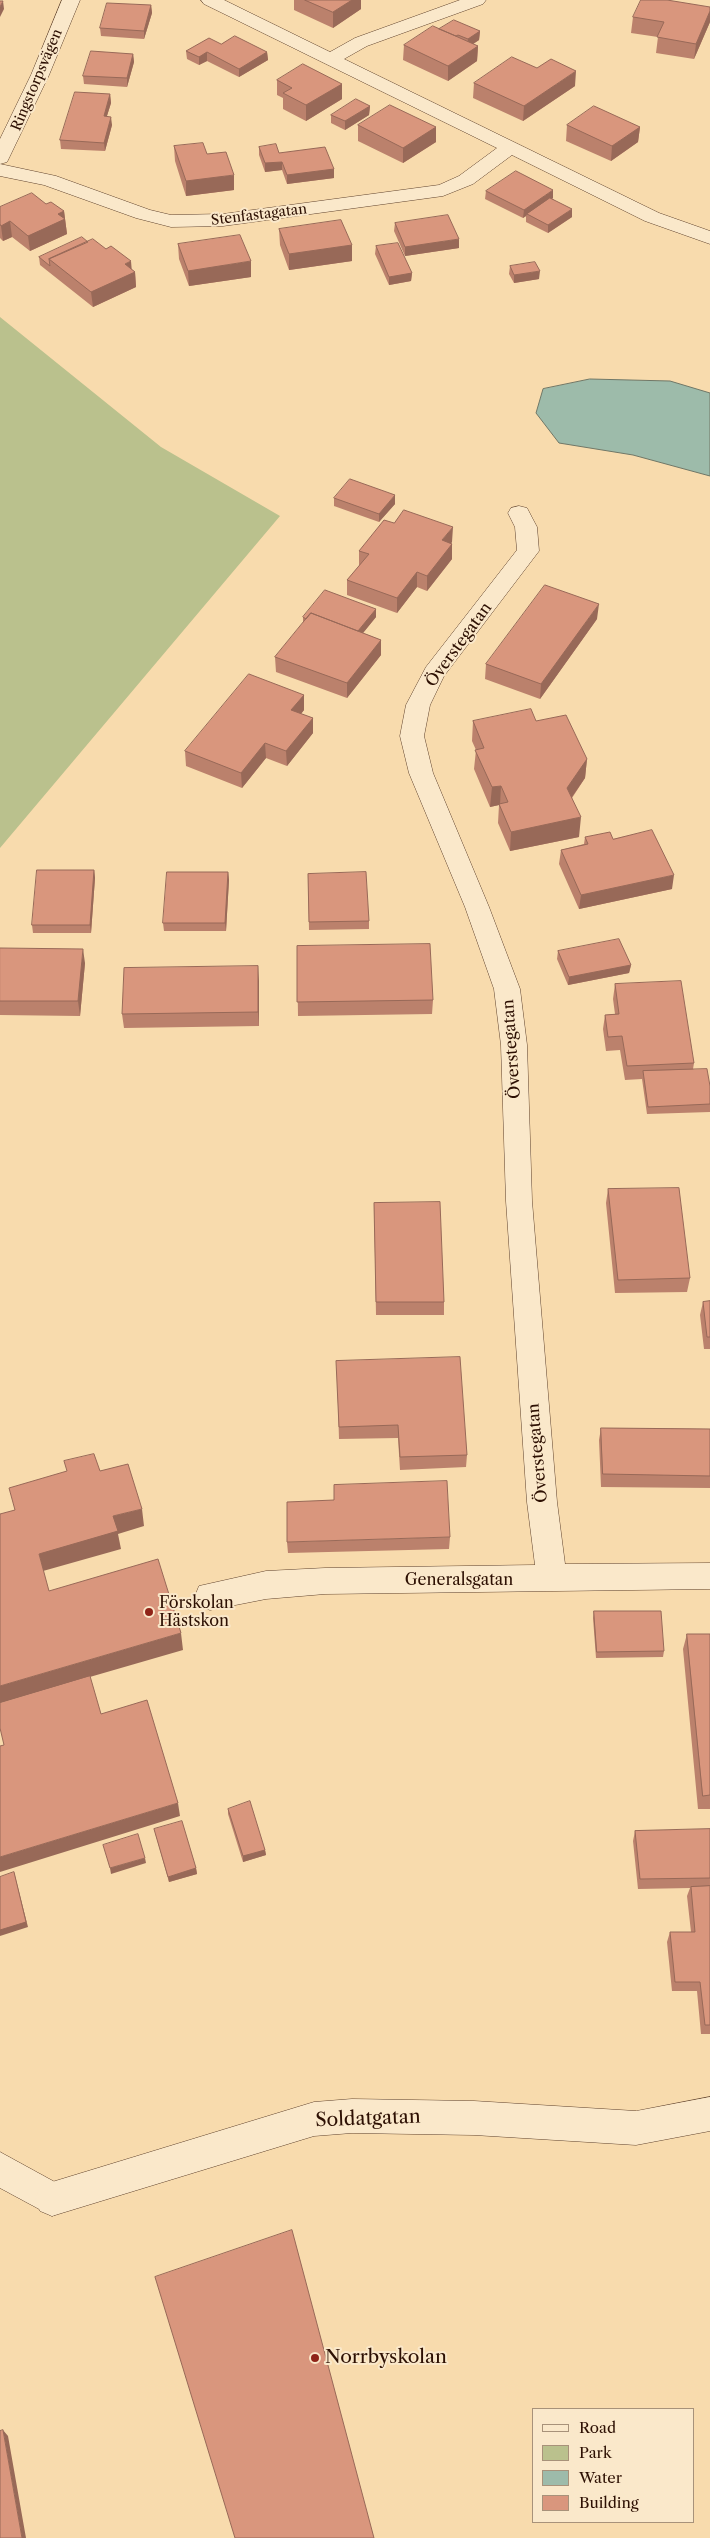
<!DOCTYPE html>
<meta charset="utf-8">
<style>
body{margin:0}
#map{position:relative;width:710px;height:2538px;overflow:hidden;background:#f8dbad;font-family:"Libre Caslon Text",serif}
canvas{display:block}
.legend{position:absolute;left:532px;top:2408px;width:162px;height:115px;box-sizing:border-box;background:#fae8ca;border:1px solid #a8927a;margin:0;padding:6px 9px;list-style:none;font-size:15px;color:#2d1003}
.legend li{display:flex;align-items:center;gap:10px;height:25px}
.legend b{width:25px;border:1px solid #a8927a}
</style>
<div id="map">
<canvas width="710" height="2538"></canvas>
<ul class="legend">
<li><b style="height:6px;background:#fae8ca"></b>Road</li>
<li><b style="height:14px;background:#bac18d"></b>Park</li>
<li><b style="height:14px;background:#9dbbaa"></b>Water</li>
<li><b style="height:14px;background:#d9967d"></b>Building</li>
</ul>
</div>
<script>
const g = document.querySelector('canvas').getContext('2d');
g.lineJoin = 'round';
function paint(path, color) { g.fillStyle = color; g.fill(path, 'evenodd'); }
function trace(path, color, width, dash) { g.strokeStyle = color; g.lineWidth = width; g.lineCap = dash ? 'butt' : 'round'; g.setLineDash(dash || []); g.stroke(path); }
function label(font, color, halo, rows, align = 'center') {
  g.font = font + ' "Libre Caslon Text",serif'; g.lineWidth = 4; g.setLineDash([]); g.textBaseline = 'middle'; g.strokeStyle = halo; g.fillStyle = color; for (const [text, x, y, turn = 0] of rows) {
    g.save(); g.translate(x, y); g.rotate((+turn || 0) * Math.PI / 180); g.textAlign = isNaN(turn) ? turn : align; if (halo) g.strokeText(text, 0, 0); g.fillText(text, 0, 0); g.restore();
  }
}
paint(new Path2D(`
 M0 317 161 447 280 516 0 848Z`), '#bac18d');
const water = new Path2D(`
 M590 379 670 381 710 393V476L633 455 559 443 536 413 543 389Z`);
paint(water, '#9dbbaa');
trace(water, '#707767', 1);
const lane = new Path2D(`
 M0 2152 64 2187 69 2199 64 2211 52 2216 0 2188Z`);
const street = new Path2D(`
 M62 0H80L49 75 9 158 7 162 0 164V139L31 75Z
 M201 0H224L330 52 355 38 460 0H486L483 4 367 46 344 59 659 213 710 231V244L645 221 512 155 473 184 443 196 223 226 171 227 136 218 44 185 0 176V164L56 176 150 210 171 215 223 214 439 185 459 176 497 148 204 4Z
 M519 506 527 508 537 527 539 551 444 676 430 705 424 736 433 773 489 907 520 989 527 1045 532 1201 557 1502 565 1564 710 1563V1589L325 1594 266 1599 210 1610 199 1606 195 1596 199 1586 266 1571 325 1568 535 1565 527 1502 506 1201 501 1045 494 989 465 907 409 773 400 736 406 705 426 667 517 550 515 527 508 513 511 508Z
 M710 2097V2131L636 2145 474 2135 352 2133 314 2136 52 2216 40 2211 35 2199 40 2187 52 2182 314 2102 352 2099 474 2101 636 2111Z`);
trace(lane, '#60432e', 1);
trace(street, '#60432e', 1);
paint(lane, '#fae8ca');
paint(street, '#fae8ca');
paint(new Path2D(`
 M294 0H361V9L333 28 294 10Z
 M151 5 152 13 144 39 101 36 100 28Z
 M710 7V22L694 59 656 53 658 37 631 33 633 17Z
 M439 29 480 31 479 40 473 44 478 46 477 61 448 81 403 60 404 45Z
 M221 44 267 52 268 60 239 77 207 61 199 65 187 59 186 51Z
 M133 54 134 62 127 87 84 84 83 76Z
 M277 80 342 84V99L306 121 283 109V98L277 95Z
 M474 83 575 86 523 121 473 98Z
 M110 94 111 103 107 116 112 125 105 151 61 149 60 140Z
 M370 106 369 115 345 130 331 123V115Z
 M358 125 436 127V142L403 163 358 141Z
 M567 125 640 127 638 142 611 161 566 141Z
 M174 146 207 154 234 190 186 196 175 161Z
 M259 147 334 169V178L287 184 282 170 265 172 259 155Z
 M486 191 553 198H552L572 217 548 233 526 222V216L523 218 485 199Z
 M46 204 64 211 67 234 30 251 12 237 3 241 0 238V207Z
 M395 223 459 248 405 256 394 231Z
 M279 229 352 245V261L289 270 280 245Z
 M88 242 106 249 135 272 136 287 93 307 40 265 39 257Z
 M178 244 251 277 189 286 179 259Z
 M376 246 412 273 411 281 389 285 375 254Z
 M510 266 539 279 514 283 509 274Z
 M334 498 395 504 379 522 334 506Z
 M452 542 451 543 452 544V559L427 591 417 587 397 613 347 595V580L359 566V551Z
 M376 609V617L363 633 381 640V655L347 698 276 672 275 657 303 623V617Z
 M597 619 540 699 485 679 486 664Z
 M304 695V710L301 714 313 718V733L287 766 266 758 242 788 186 766 185 751Z
 M473 721H536L587 759 585 778 572 798 579 837 510 851 498 823 499 805 490 807 474 769 476 750 472 741Z
 M585 837 613 839 672 889 579 909 559 864 561 850 584 844Z
 M94 870 95 878 91 933H33L32 925Z
 M228 872 229 880 226 931H164L163 923Z
 M308 874 369 921V929L309 930Z
 M297 946 433 1000 432 1014 298 1016Z
 M0 948 85 963 80 1016 0 1015Z
 M558 951 631 965 629 973 568 985 557 959Z
 M259 981V1026L124 1028 122 1014Z
 M615 984 694 1063 693 1069 710 1086V1112L647 1114 642 1079 625 1080 620 1050 606 1051 603 1029 605 1015 615 1014 613 999Z
 M608 1189 690 1278 687 1292 615 1293 606 1203Z
 M374 1203 444 1302V1315H376Z
 M710 1301V1349H704L700 1315 703 1302Z
 M337 1373 467 1455 466 1467 400 1470 398 1438 339 1439Z
 M601 1428 710 1429V1488L601 1487 599 1440Z
 M450 1537 449 1549 288 1553 287 1542Z
 M594 1611 664 1651 663 1657 596 1658 593 1618Z
 M687 1634H710V1809H698L683 1649Z
 M228 1809 265 1850 266 1855 243 1862 228 1814Z
 M154 1829 196 1868 197 1874 169 1882Z
 M710 1829V2034H701L697 1991H672L667 1942 670 1932H691L687 1896 690 1888 638 1889 633 1841 635 1831Z`), '#bb816c');
paint(new Path2D(`
 M352 0H361V9L333 28V12Z
 M3 1 4 9 0 17V7Z
 M151 5 152 13 144 39V31Z
 M710 11V22L694 59 696 44Z
 M480 31 479 40 467 48 468 39Z
 M478 46 477 61 448 81V66Z
 M207 52V61L199 65V57Z
 M267 52 268 60 239 77V69Z
 M133 54 134 62 127 87V78Z
 M576 71 575 86 523 121 524 106Z
 M342 84V99L306 121V105Z
 M110 94 111 103 104 125V116Z
 M370 106 369 115 345 130V121Z
 M111 117 112 125 105 151 104 143Z
 M436 127V142L403 163V148Z
 M640 127 638 142 611 161 612 146Z
 M282 162V170L265 172V163Z
 M334 169V178L287 184V175Z
 M234 175V190L186 196V181Z
 M553 190V198L528 215 527 214 526 216 523 218 524 210Z
 M572 209V217L548 233V225Z
 M64 211 67 234 30 251 28 236 58 214Z
 M10 221 12 237 3 241 1 226Z
 M459 239V248L405 256V247Z
 M352 245V261L289 270V254Z
 M131 261 132 273 135 272 136 287 93 307 91 292 125 264Z
 M251 261V277L189 286 188 271Z
 M540 271 539 279 514 283V275Z
 M412 273 411 281 389 285V277Z
 M395 495V504L379 522V514Z
 M453 527 452 542 442 555V540Z
 M452 544V559L427 591V576Z
 M417 572V587L397 613V598Z
 M599 604 597 619 540 699 541 684Z
 M376 609V617L354 644V636Z
 M381 640V655L347 698V683Z
 M304 695V710L292 725 291 710Z
 M313 718V733L287 766 286 751Z
 M265 743 266 758 242 788 241 773Z
 M587 759 585 778 565 807 567 788Z
 M501 786 500 805 499 804V805L490 807 492 787Z
 M581 817 579 837 510 851 511 832Z
 M94 870 95 878 91 933 90 925Z
 M228 872 229 880 226 931 225 923Z
 M674 875 672 889 579 909 581 895Z
 M83 949 85 963 80 1016 78 1001Z
 M631 965 629 973 568 985 569 977Z
 M258 966 259 981V1026L258 1012Z
 M142 1509 144 1526 118 1534 121 1549 43 1571 39 1554 113 1516Z
 M181 1633 183 1650 0 1703V1686Z
 M178 1803 180 1816 0 1872V1857Z
 M265 1850 266 1855 243 1862V1856Z
 M145 1858 146 1863 111 1874 110 1868Z
 M196 1868 197 1874 169 1882 168 1877Z
 M14 1872 28 1927 0 1936V1930Z
 M3 2430 8 2436 26 2538H22Z`), '#986958');
const building = new Path2D(`
 M305 0H352L333 12Z
 M641 0H667L710 7V11L696 44 657 37 664 22 633 17Z
 M0 1H3L0 7Z
 M107 3 151 5 144 31 100 28Z
 M454 20 480 31 468 39 458 35 456 36 439 29Z
 M433 26 478 46 448 66 404 45Z
 M235 36 267 52 239 69 207 52 199 57 186 51 209 38 221 44Z
 M91 51 133 54 127 78 83 76Z
 M512 57 537 68 551 59 576 71 524 106 474 83Z
 M303 64 342 84 306 105 283 93 292 88 277 80Z
 M75 92 110 94 104 116 111 117 104 143 60 140Z
 M356 99 370 106 345 121 331 115Z
 M390 105 436 127 403 148 358 125Z
 M594 106 640 127 612 146 567 125Z
 M203 143 207 154 226 152 234 175 186 181 174 146Z
 M276 144 279 153 325 147 334 169 287 175 282 162 265 163 259 147Z
 M516 171 553 190 524 210 486 191Z
 M32 193 46 204 51 202 64 211 58 214 65 219 28 236 10 221 1 226 0 224V207Z
 M550 198 572 209 548 225 527 214Z
 M448 215 459 239 405 247 395 223Z
 M341 220 352 245 289 254 279 229Z
 M240 235 251 261 188 271 178 244Z
 M82 237 88 242 49 259 50 266 39 257Z
 M93 239 106 249 111 246 131 261 125 264 135 272 91 292 49 259Z
 M398 243 412 273 389 277 376 246Z
 M535 262 540 271 514 275 510 266Z
 M350 479 395 495 379 514 334 498Z
 M404 510 453 527 442 540 452 544 427 576 417 572 397 598 347 580 369 554 359 551 384 520 394 523Z
 M545 585 599 604 541 684 486 664Z
 M325 590 376 609 358 631 311 613 306 619 303 617Z
 M311 613 381 640 347 683 275 657Z
 M249 674 304 695 291 710 313 718 286 751 265 743 241 773 185 751Z
 M531 709 536 721 566 715 587 759 567 788 581 817 511 832 499 804 508 802 501 786 492 787 475 750 484 748 473 721Z
 M652 830 674 875 581 895 561 850 588 844 585 837 610 832 613 839Z
 M37 870H94L90 925H32Z
 M167 872H228L225 923H163Z
 M366 872 369 921 309 922 308 874Z
 M619 939 631 965 569 977 558 951Z
 M430 944 433 1000 297 1002V946Z
 M0 948 83 949 78 1001H0Z
 M258 966V1012L122 1014 124 968Z
 M681 981 694 1063 627 1066 622 1036 608 1037 605 1015 619 1014 615 984Z
 M707 1069 710 1086V1104L648 1107 643 1071Z
 M679 1188 690 1278 618 1280 608 1189Z
 M440 1202 444 1302H376L374 1203Z
 M710 1301V1337H707L703 1302Z
 M460 1357 467 1455 400 1457 398 1425 339 1427 336 1361Z
 M601 1428 710 1429V1476L603 1474Z
 M94 1454 100 1471 128 1464 142 1509 113 1516 118 1531 39 1554 49 1591 158 1559 181 1633 0 1686V1514L15 1510 9 1488 67 1471 64 1461Z
 M447 1481 450 1537 287 1542V1502L334 1500V1485Z
 M594 1611H661L664 1651 597 1652Z
 M687 1634H710V1795L703 1796Z
 M90 1676 101 1714 147 1700 178 1803 0 1857V1746L4 1745 0 1728V1703Z
 M250 1801 265 1850 243 1856 228 1809Z
 M182 1821 196 1868 168 1877 154 1829Z
 M710 1829V1878L640 1879 635 1831Z
 M138 1834 145 1858 110 1868 103 1845Z
 M14 1872 26 1922 0 1930V1877Z
 M710 1886V2025H705L700 1982H675L670 1932H695L691 1887Z
 M292 2230 374 2538H235L155 2277Z
 M3 2430 22 2538H0V2431Z`);
paint(building, '#d9967d');
trace(building, '#986958', 1);
for (const [x, y, r, color] of [
 [149,1612,5,"#8f2418"],
 [315,2358,5,"#8f2418"]
]) { const dot = new Path2D(); dot.arc(x, y, r, 0, 2 * Math.PI); g.fillStyle = color; g.fill(dot); trace(dot, '#fae8ca', 2); }
label('14px', '#2d1003', '#fae8ca', [
 ["Ringstorpsvägen",37,80,-67],
 ["Stenfastagatan",259,215,-7]
]);
label('16px', '#2d1003', '#fae8ca', [
 ["Överstegatan",459,645,-54],
 ["Överstegatan",512,1049,-94],
 ["Överstegatan",538,1453,-95],
 ["Generalsgatan",459,1580]
]);
label('16px', '#2d1003', '#fae8ca', [
 ["Förskolan",159,1603],
 ["Hästskon",159,1621]
], 'left');
label('19px', '#2d1003', '#fae8ca', [
 ["Soldatgatan",368,2119,-2]
]);
label('19px', '#2d1003', '#fae8ca', [
 ["Norrbyskolan",325,2358]
], 'left');
</script>
